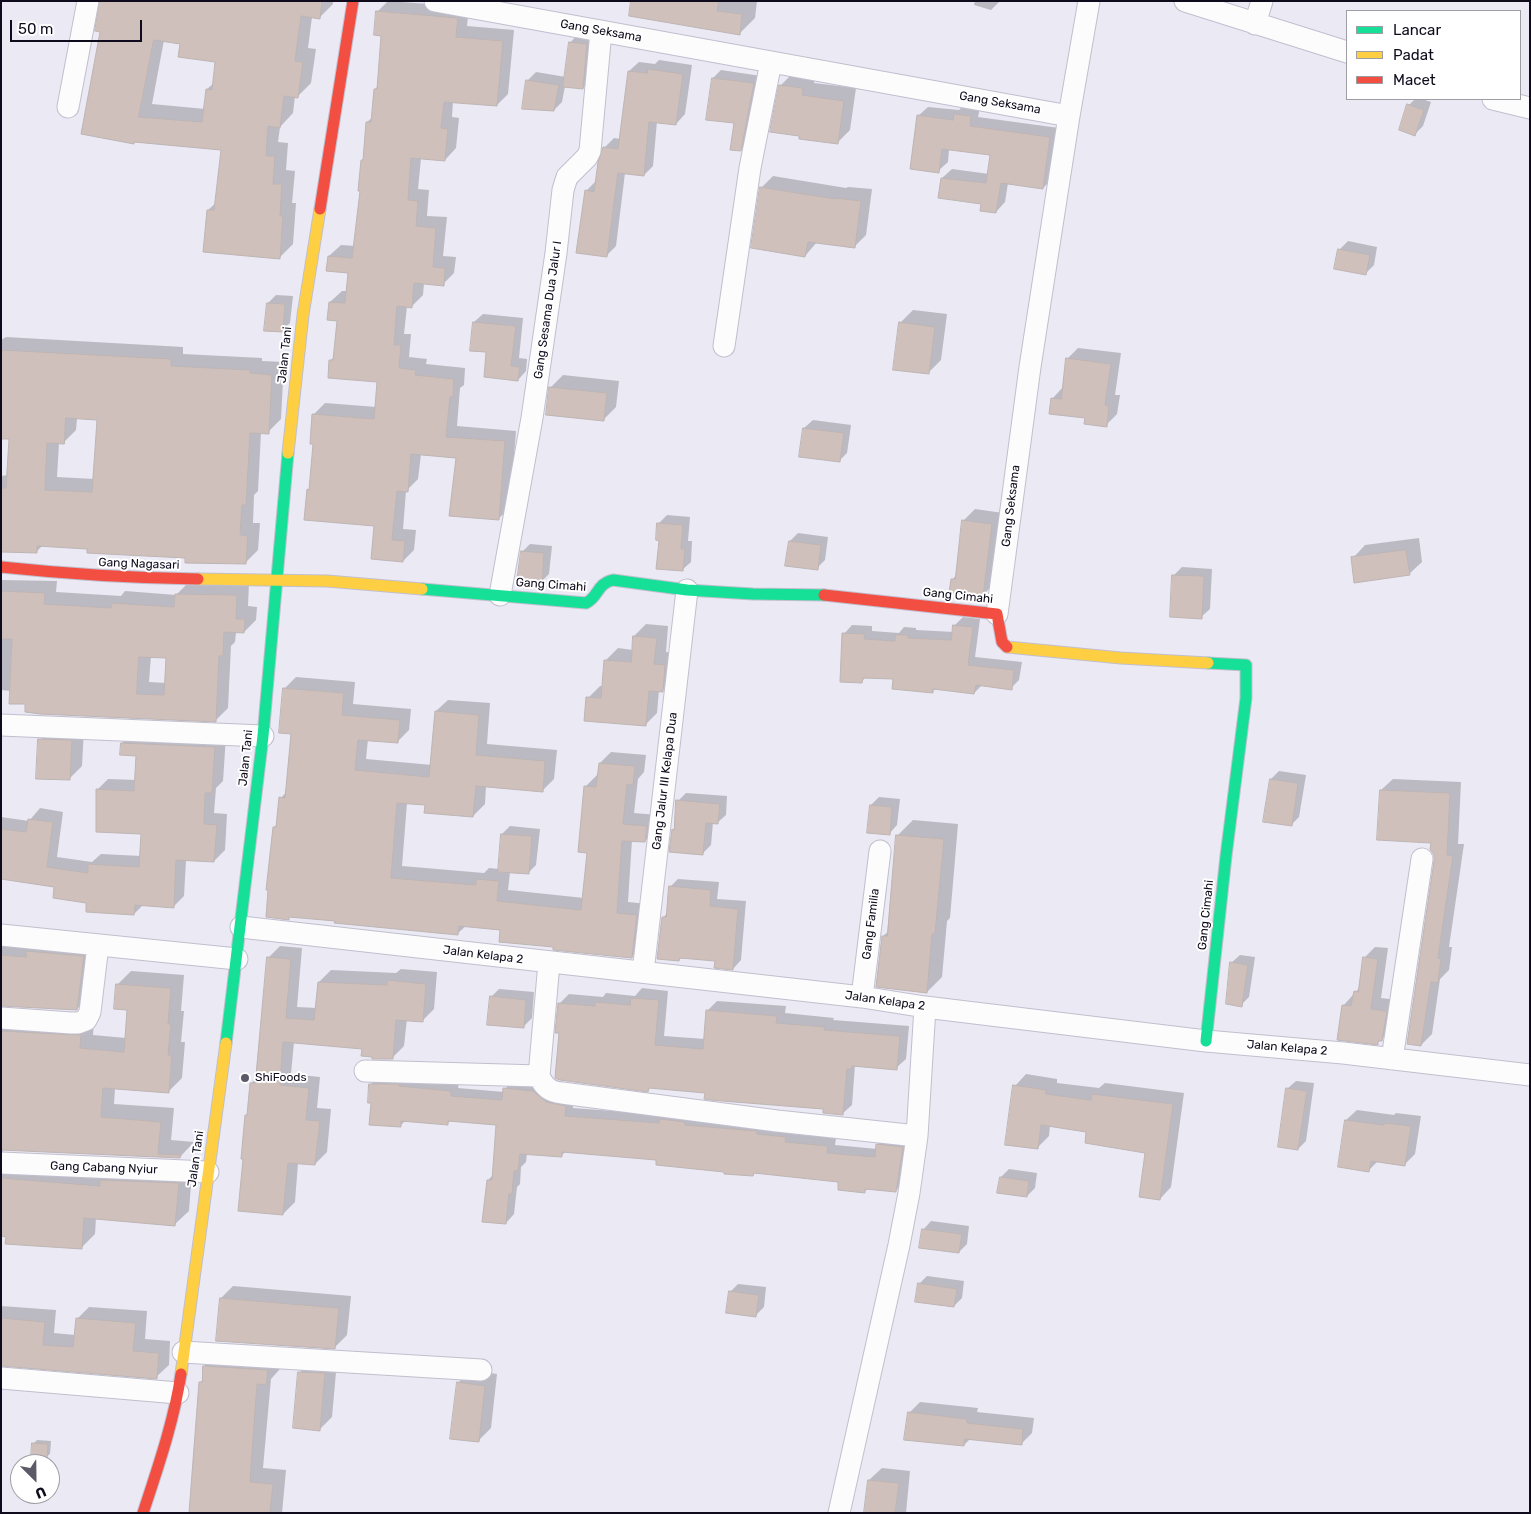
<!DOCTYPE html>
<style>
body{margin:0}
#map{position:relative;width:1531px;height:1514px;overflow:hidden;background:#eae9f4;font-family:Rubik,sans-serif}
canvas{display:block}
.frame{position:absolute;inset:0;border:2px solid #0f0b1c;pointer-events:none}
.legend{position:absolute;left:1346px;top:10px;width:175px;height:90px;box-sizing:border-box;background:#fff;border:1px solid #9f9da4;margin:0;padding:6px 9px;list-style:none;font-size:15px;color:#0f0b1c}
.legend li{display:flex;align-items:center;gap:10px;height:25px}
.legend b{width:25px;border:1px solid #9f9da4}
.north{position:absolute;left:10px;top:1454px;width:50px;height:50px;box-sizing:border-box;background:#fff;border:1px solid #9f9da4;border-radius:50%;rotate:157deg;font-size:14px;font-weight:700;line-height:20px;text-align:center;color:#0f0b1c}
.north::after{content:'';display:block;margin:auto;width:18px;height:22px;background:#5c5968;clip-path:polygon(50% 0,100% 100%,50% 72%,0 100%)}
.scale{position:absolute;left:10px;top:20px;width:132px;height:22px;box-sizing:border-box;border:2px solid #0f0b1c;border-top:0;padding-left:6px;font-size:15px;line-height:18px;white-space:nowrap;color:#0f0b1c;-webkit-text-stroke:4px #fff;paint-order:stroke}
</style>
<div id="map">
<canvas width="1531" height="1514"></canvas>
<div class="frame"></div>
<ul class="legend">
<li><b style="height:6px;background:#16e098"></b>Lancar</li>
<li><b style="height:6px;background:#ffcf43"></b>Padat</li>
<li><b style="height:6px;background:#f24e42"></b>Macet</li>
</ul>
<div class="north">U</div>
<div class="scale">50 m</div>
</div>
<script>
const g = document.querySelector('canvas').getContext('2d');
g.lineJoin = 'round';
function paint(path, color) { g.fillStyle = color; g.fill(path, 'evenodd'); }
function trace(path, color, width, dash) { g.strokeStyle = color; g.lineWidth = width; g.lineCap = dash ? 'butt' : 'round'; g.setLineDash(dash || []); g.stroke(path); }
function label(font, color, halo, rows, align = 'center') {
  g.font = font + ' Rubik,sans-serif'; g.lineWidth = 4; g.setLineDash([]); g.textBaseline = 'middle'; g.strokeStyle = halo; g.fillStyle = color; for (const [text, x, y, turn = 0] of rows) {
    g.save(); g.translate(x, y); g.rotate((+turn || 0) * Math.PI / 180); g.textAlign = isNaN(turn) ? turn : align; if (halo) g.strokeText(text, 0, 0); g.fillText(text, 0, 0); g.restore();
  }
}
paint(new Path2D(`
 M101 1H333V4L319 18 312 17 308 48 316 49 311 83 298 96H295L293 113 280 127 278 142 288 143 286 170 295 171 292 203H296L293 244 279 258 208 210 217 202 223 148 135 141 102 31ZM164 40 181 43 217 61 214 83 207 89 205 109 152 104Z
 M388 1 469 7 467 26 514 30 508 94 497 105 453 101 452 117 459 118 456 148 445 160 421 158 418 189 429 190 427 216 447 217 443 256 456 257 454 273 443 284 424 283 423 295 412 306H407L404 334H411L409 357 427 359 426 364 465 368 464 385 460 388 457 426 516 431 510 508 498 519 458 457 421 454 418 479 406 491 403 529 416 530 414 550 403 561 375 525 308 490 310 488 315 443H311L314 414 325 403 376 407 379 381 331 360 335 356 338 320 330 302 342 291H347L349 271 329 256 341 245 355 246 361 190 362 161 364 159 367 122 373 117 375 89 378 86 383 35 377 12Z
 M632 1H757L755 18 739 34Z
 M975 1H1000L991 10 974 5Z
 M578 34 595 37 591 80 583 88 565 86 562 102 554 110 523 107 528 80 536 72 566 77 570 43Z
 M659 60 692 65 685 114 676 124 657 121 653 166 644 175 625 173 616 246 606 256 586 191 596 181 604 148 614 138 620 139 629 71 639 62 655 64Z
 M721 70 761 76 748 142 740 150 735 122 708 119 713 78Z
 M793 73 815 76 814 83 856 88 850 130 837 143 780 86Z
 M1415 99H1422L1431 102 1423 126 1415 134 1409 105Z
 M964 105 980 107 978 117 1059 128 1052 179 1043 188 1008 183 1005 202 996 212 942 178 952 169 989 174 991 154 949 149 948 162 938 171 918 116 928 107 959 110Z
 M773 176 846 188 848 187 872 189 866 235 854 247 817 242 805 256 761 188Z
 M1348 241 1377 247 1374 265 1366 273 1339 250Z
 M276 295 293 296 290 323 282 331 268 303Z
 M913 310 947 314 941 360 928 373 900 323Z
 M483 314 523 318 519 358 527 359 526 371 518 380 487 351 474 322Z
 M6 337 183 347V354L262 358V361L284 362 281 419 268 432H261L258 491 254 495 253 523H260L258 550 245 563 88 547 43 545 36 552 1 539V476L8 475 11 438 1 437V340ZM77 418 98 419 94 479 57 477 59 443H63L76 430Z
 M1078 348 1121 353 1115 395H1120L1117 414 1106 425 1086 417 1052 399 1063 387 1067 359Z
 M563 375 619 381 616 407 603 420 550 388Z
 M813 420 851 425 847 453 839 461 804 428Z
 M975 509 1003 513 994 584 983 595 953 579 956 575 963 521Z
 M667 515 690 517 688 541H692L691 562 682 570 660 539 659 523Z
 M798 533 828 537 825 560 817 568 790 541Z
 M1419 538 1422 562 1409 574 1353 558 1365 545Z
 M530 544 552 546 549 574 541 582 522 552Z
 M1182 567 1212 569 1210 609 1201 617 1173 576Z
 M1 580 57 581 56 592 121 596 125 591 176 595 189 582 249 583 248 606 257 607 256 620 244 632H236L235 642 231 646 228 708 216 720 27 703 11 691 1 690ZM151 656 167 657 166 683 149 682Z
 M963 617 980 619 975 657 1022 662 1019 680 1011 688 983 684 974 693 936 688 932 692 894 678 866 677 862 681 844 634 852 625 872 626V631L899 633 904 627 916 628V630L954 632 955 625Z
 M646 624 668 626 666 652 676 653 674 678 662 690H659L657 713 645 725 588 698 600 686H603L606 660 618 648 633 650 634 636Z
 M296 677 355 682 353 704 411 709 409 730 397 742 368 739 366 759 432 765 436 711 448 700 490 703 487 744 557 750 554 779 542 791 486 786 485 804 473 816 426 804 407 803 402 866 484 873 489 868 499 869 502 834 510 826 540 829 536 865 528 873 510 872 508 890 584 898 588 852 585 787 597 775H599L600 763 611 752 646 755 644 772 638 779 634 813 658 815 657 829 645 841 632 840 628 902 648 904 643 945 632 957 501 928 466 926 458 933 336 920 291 916 288 918 274 827 278 824 281 798 287 791 292 733 284 689Z
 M52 727 84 728 82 766 69 779 40 740Z
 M133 732 226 736 223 781 216 788 214 813 227 814 225 850 214 861 186 860 184 896 173 907 143 905 134 914 88 902 56 886 1 878V817L29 821 40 808 63 812 57 857 92 862 101 854 141 856 142 833 97 790 108 779 136 780 137 755 122 743Z
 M1279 771 1306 775 1299 817 1291 825 1271 779Z
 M1393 779 1461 782 1458 844H1464L1449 947H1452L1449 970 1440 979 1432 1034 1421 1045 1435 854 1432 842 1381 790Z
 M686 793 727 796 726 815 717 823 713 822 711 845 703 853 673 830 675 828 678 801Z
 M879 797 900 799 897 825 889 834 869 832 871 805Z
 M913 820 958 824 950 918 947 921 942 977 927 992 883 936 889 931 898 835Z
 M678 879 719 882 717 899 746 901 741 960 733 969 716 960 682 957 679 960 663 918 667 913 670 887Z
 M1 940 97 943 90 995 77 1009 2 1004 3 1010 94 1022 93 1035 126 1038 128 1009 118 984 131 971 184 975 181 1011H184L181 1042H185L182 1078 168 1092 115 1088 114 1104 174 1108 171 1140 194 1142 180 1157 2 1149 4 1155 192 1170 189 1211 175 1224 96 1218 95 1234 81 1248 1 1235Z
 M280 946 302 948 297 1007 317 1008 319 982 331 970 396 973 401 969 437 972 434 1009 422 1021 407 1019 404 1046 392 1058 363 1048 294 1042 291 1074 320 1077 317 1108 331 1109 327 1152 315 1164 298 1163 295 1202 283 1214 244 1158 246 1115 249 1112 251 1083 257 1078 268 958Z
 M1375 947 1388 948 1381 998 1397 1000 1393 1029 1377 1043 1343 1006 1360 987 1364 958Z
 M1240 955 1255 957 1249 997 1241 1005 1231 963Z
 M642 988 668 991 664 1036 705 1039 708 1010 717 1001 786 1006 785 1013 834 1018 833 1020 909 1026 906 1059 896 1068 855 1065 852 1105 842 1114 824 1108 706 1092 651 1087 648 1090 560 1032 559 1004 569 994 603 997 606 993 635 996Z
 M499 989 534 992 532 1018 523 1027 491 997Z
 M1026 1074 1057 1079V1083L1099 1088 1105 1083 1184 1093 1171 1187 1160 1199 1147 1152 1088 1131 1050 1125 1049 1136 1037 1148 1015 1086Z
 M379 1076 459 1083 458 1088 504 1092 505 1089 513 1080 574 1098 573 1108 666 1115 794 1129 793 1134 836 1138 835 1145 877 1149V1145L885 1136 911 1139 905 1182 896 1190 868 1188 865 1191 840 1181 755 1172 753 1175 658 1159 566 1151 561 1156 527 1153 526 1162 521 1167 520 1184 517 1187 514 1214 506 1223 488 1180 493 1175 498 1124 451 1120 447 1124 406 1120 400 1126 373 1102 371 1084Z
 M1296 1081 1314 1083 1306 1141 1298 1149 1287 1089Z
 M1357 1110 1394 1115 1396 1113 1421 1116 1415 1154 1405 1164 1378 1161 1369 1170 1346 1120Z
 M1009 1169 1037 1173 1035 1188 1027 1196 1001 1177Z
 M931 1221 969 1226 967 1244 959 1252 923 1230Z
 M927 1276 964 1281 962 1298 954 1306 919 1284Z
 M738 1284 766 1287 764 1307 756 1315 730 1292Z
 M233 1286 351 1296 347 1335 335 1347 221 1298Z
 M1 1306 56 1310 54 1333 75 1335 77 1319 89 1307 147 1311 145 1339 170 1341 169 1365 156 1377 1 1364Z
 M219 1352 281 1356 280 1369 271 1379 263 1468 286 1470 282 1513H190L200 1383 203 1379 204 1366Z
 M312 1359 337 1361 332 1417 320 1429 295 1427 300 1372Z
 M470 1370 497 1374 491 1428 478 1441 458 1383Z
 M920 1402 978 1408 977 1412 1034 1418 1032 1433 1021 1444 970 1439 964 1445 909 1413Z
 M37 1440 51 1441 50 1454 46 1457 33 1444Z
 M882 1468 910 1471 906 1513H866L869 1480Z`), '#0003');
const building = new Path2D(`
 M100 1H322L320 19 301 16 295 61 303 62 298 98 284 96 280 128 268 126 266 156H275L273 184H282L280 216H283L280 259 203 252 207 210H214L221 150 134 142V144L81 134 100 32 95 31ZM154 40 180 44 178 57 215 62 212 90 206 89 202 122 139 117Z
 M631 1H719L717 11 742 14 740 35 629 16Z
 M376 11 458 18 456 37 503 41 497 106 444 102 441 128 448 129 445 161 411 158 408 200 418 201 416 226 436 228 433 267 445 268 444 286 414 283 412 308 397 306 394 345H401L399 368 416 370 415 375 454 379 453 397H450L446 437 505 441 499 520 449 516 456 458 411 454 408 492 397 491 392 540 405 541 403 562 371 559 374 526 304 520 307 489 309 490 313 444H310L312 414 374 419 377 382 328 378 329 360H333L337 321 327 320 329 302 345 303 348 273 326 271 328 256 352 258 360 191H358L361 160H363L366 122H371L374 89H377L381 36 374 35Z
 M569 42 587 44 583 89 563 87Z
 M648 69 683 74 676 125 649 122 644 176 618 173 607 257 576 253 585 190 594 192 598 162 603 147 618 149 628 71 647 73Z
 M712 78 754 83 741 151 730 150 734 123 706 120Z
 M526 80 559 85 554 111 522 109Z
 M779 85 803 88 802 95 844 101 838 144 799 139V136L770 132Z
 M1407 104 1424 110 1415 136 1399 130Z
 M954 114 971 116 970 126 1050 137 1043 189 1001 183 996 213 980 211 981 204 938 198 941 178 986 183 990 155 942 149 939 173 910 169 917 115 953 120Z
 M760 187 835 199V198L861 201 855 248 808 242 805 257 751 248Z
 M1338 249 1370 255 1366 275 1334 269Z
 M267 303 285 304 283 332 264 331Z
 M473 322 516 326 511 366 520 367 518 381 484 377 486 352 470 351Z
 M899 322 935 327 929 374 893 370Z
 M1 350 171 359V366L250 370V373L272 375 269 434 250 433 246 505H242L240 535 248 536 246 564 185 563V558L87 553V549L37 546V553L1 552V488H6L9 439H1ZM66 418 97 420 92 492 45 490 47 443 64 444Z
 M1066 358 1111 364 1105 405 1109 406 1107 427 1084 424 1085 418 1049 414 1051 398 1061 399Z
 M549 387 607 393 604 421 546 415Z
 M803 428 844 433 840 462 799 457Z
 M962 520 992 524 983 597 949 593 951 579H955Z
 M657 523 683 525 681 549H685L683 571 656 569 659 541 656 540Z
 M789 541 821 545 818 570 785 566Z
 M1406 550 1410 575 1354 583 1351 557Z
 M521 551 544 553 542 584 517 582Z
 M1172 575 1204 576 1202 619 1170 617Z
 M1 591 45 593 44 604 111 608 112 603 174 607 175 594 237 595 236 619H245L244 633 224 632 223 656H219L216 722 40 714 25 712V704H9L12 639H1ZM139 657 166 658 164 695 137 694Z
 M953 625 973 627 968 665 1014 670 1012 690 976 685 974 694 933 689V693L892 689 893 679 863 678 862 683 840 682 842 633 865 634 864 639 895 641V635H908V638L951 640Z
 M633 636 657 638 654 664 665 665 663 692 649 691 646 726 584 721 586 697 601 698 604 660 631 662Z
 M283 688 344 693 342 715 400 720 398 743 358 740 355 770 429 777 435 711 479 715 476 755 545 761 543 792 476 786 473 817 424 813 425 805 397 803 391 878 476 885V879L499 881 497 901 581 910 587 853 578 852 584 786 596 787 599 763 635 766 633 785 627 784 623 824 647 826 645 842 622 841 617 913 637 915 632 958 553 950V947L499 942 500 930 459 926 458 935 334 923 335 921 289 917V920L266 917 268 890H266L273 827H276L279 797 285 798 291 734 279 733Z
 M38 739 72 740 70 780 36 779Z
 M121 743 215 747 212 793H205L204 824 217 825 214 862 176 860 174 908 135 905 134 915 86 912V903L53 898 54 887 1 879V829L26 832 28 819 53 822 47 867 88 873V864L139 867 141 834 96 832V789L134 791 136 756 120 755Z
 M1270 779 1298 783 1292 826 1263 822Z
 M1380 790 1450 793 1447 855 1453 856 1438 958 1441 959 1438 983 1431 982 1421 1046 1407 1044 1434 861V855L1430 849 1431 843 1377 840Z
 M676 800 720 804 718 824 706 823 703 855 669 852 672 829 674 830Z
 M870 805 892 807 890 835 867 833Z
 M501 834 532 836 529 874 498 872Z
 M896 835 944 839 935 934H932L927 993 876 987 882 936H887Z
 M669 886 711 890 710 906 738 909 733 970 714 968 715 961 680 958 679 961 657 959 662 917H666Z
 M26 951 84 956 77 1010 1 1006V955L26 957Z
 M267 957 291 959 286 1018 314 1020 318 982 387 985V980L426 984 423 1022 396 1020 393 1059H372V1057L361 1056 362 1049 283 1042 280 1085 309 1088 306 1120 320 1121 315 1165 288 1163 283 1215 238 1211 243 1159H241L245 1115H247L250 1083H255Z
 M1363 957 1378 959 1371 1009 1387 1011 1382 1041H1378V1045L1337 1040 1342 1005 1351 1006 1354 991 1358 992Z
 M1230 962 1248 965 1242 1007 1226 1004Z
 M116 984 171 988 168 1024H171L168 1055H172L169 1093 103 1088 101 1117 161 1122 158 1154 181 1155 180 1158 1 1150V1031L81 1035 80 1048 124 1052 127 1010 114 1009Z
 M490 996 526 1000 524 1028 487 1025Z
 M631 998 659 1000 655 1045 703 1049 706 1010 777 1016 776 1023 825 1027 824 1030 900 1036 897 1070 852 1066V1069H847L843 1115 823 1113V1109L710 1100 704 1099 705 1093 649 1088 648 1092 560 1080 555 1078 559 1033H555L558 1003 595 1006V1002L630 1005Z
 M369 1084H399V1086L451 1091V1096L502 1100 503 1088 533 1091 546 1102 566 1106 565 1116 659 1123 660 1119 685 1122V1125L757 1131V1134L786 1137 785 1142 828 1146 827 1153 875 1157 876 1144 903 1147 896 1192 865 1189V1193L838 1190V1182L754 1173 753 1176 724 1174V1172L656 1165V1160L562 1152V1157L520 1154 518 1171H514L512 1194H509L506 1224 482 1222 487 1180H492L496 1125 448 1121V1125L401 1121V1127L369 1125 371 1103H368Z
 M1013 1085 1046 1090V1094L1091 1100 1092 1094 1173 1104 1160 1200 1139 1197 1145 1153 1085 1143 1086 1132 1041 1125 1038 1149 1005 1145Z
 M1286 1088 1307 1091 1298 1150 1278 1147Z
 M1345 1120 1384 1125 1385 1123 1411 1126 1405 1166 1371 1161 1369 1172 1338 1167Z
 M1000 1177 1029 1181 1027 1197 997 1193Z
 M1 1178 100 1186V1180L179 1183 175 1226 84 1218 82 1249 5 1244 6 1237 1 1236Z
 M922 1229 962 1234 959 1253 919 1248Z
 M918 1283 957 1289 954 1307 915 1302Z
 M729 1291 759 1295 756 1317 726 1313Z
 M220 1298 339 1308 335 1349 216 1341Z
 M1 1318 45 1322 43 1345 73 1347 76 1318 136 1323 133 1351 159 1353 157 1379 1 1366Z
 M203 1366 268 1370 266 1385 257 1384 250 1482 273 1484 270 1513H189L199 1382H202Z
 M298 1372 325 1373 320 1431 293 1428Z
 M457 1382 485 1386 479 1442 450 1439Z
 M908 1412 967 1419V1423L1023 1429 1022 1445 965 1439 964 1446 904 1440Z
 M32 1443 48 1444 47 1459 31 1457Z
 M868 1480 899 1483 895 1513H864Z`);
paint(building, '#d0c0bb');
trace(building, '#bdb4b4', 1);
const street = new Path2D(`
 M435 1 1069 116 1030 367 997 614
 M1185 1 1347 52
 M1255 24 1262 1
 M1493 99 1530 108
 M68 107 88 1
 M1069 116 1089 1
 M724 346 750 168 771 62
 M500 595 532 418 556 253 563 190 567 177 587 157 590 151 601 31
 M1 725 263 736
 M241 927 862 997 925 1007 1206 1041 1343 1053 1530 1075
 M1 935 237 959
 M549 963 539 1076C544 1087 550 1092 562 1093L777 1121 917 1136
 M643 972 687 590
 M862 997 880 851
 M1 1018 71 1023H78L86 1020 90 1012 98 945
 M1392 1059 1422 859
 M365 1071 539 1076
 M1 1163 208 1172
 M183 1352 481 1370
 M1 1378 178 1393
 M839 1513 899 1245 909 1193 917 1136 925 1007`);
const fast = new Path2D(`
 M422 589 586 603C599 597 596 584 613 580L687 590 753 594 824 595
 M1206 1041 1226 856 1246 698V665L1208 663
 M226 1043 263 736 288 453`);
const slow = new Path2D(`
 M288 453 303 315 320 209
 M198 579 327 581 422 589
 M1007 647 1121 658 1208 663
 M181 1374 226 1043`);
const jam = new Path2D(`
 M320 209 353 1
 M1 567C67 574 132 578 198 579
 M824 595 997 614 1002 642 1007 647
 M143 1513C158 1467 174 1421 181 1374`);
trace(street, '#c1bfce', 23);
trace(fast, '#c1bfce', 13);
trace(slow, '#c1bfce', 13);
trace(jam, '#c1bfce', 13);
trace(street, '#fcfcfd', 21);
trace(fast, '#16e098', 11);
trace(slow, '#ffcf43', 11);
trace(jam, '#f24e42', 11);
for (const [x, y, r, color] of [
 [245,1078,5,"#5c5968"]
]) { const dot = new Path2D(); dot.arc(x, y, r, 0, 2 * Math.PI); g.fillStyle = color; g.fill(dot); trace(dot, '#fff', 2); }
label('12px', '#0f0b1c', '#fff', [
 ["Gang Seksama",601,31,10],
 ["Gang Seksama",1000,103,10],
 ["Gang Sesama Dua Jalur I",548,310,-82],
 ["Jalan Tani",285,355,-84],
 ["Gang Seksama",1011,506,-83],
 ["Gang Nagasari",139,564,2],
 ["Gang Cimahi",551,585,4],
 ["Gang Cimahi",958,596,6],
 ["Jalan Tani",246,758,-84],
 ["Gang Jalur III Kelapa Dua",665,781,-83],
 ["Gang Cimahi",1206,915,-84],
 ["Gang Familia",871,924,-83],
 ["Jalan Kelapa 2",483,955,7],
 ["Jalan Kelapa 2",885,1001,8],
 ["Jalan Kelapa 2",1287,1048,5],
 ["Jalan Tani",196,1159,-82],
 ["Gang Cabang Nyiur",104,1168,2]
]);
label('12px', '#0f0b1c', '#fff', [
 ["ShiFoods",255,1078]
], 'left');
</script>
